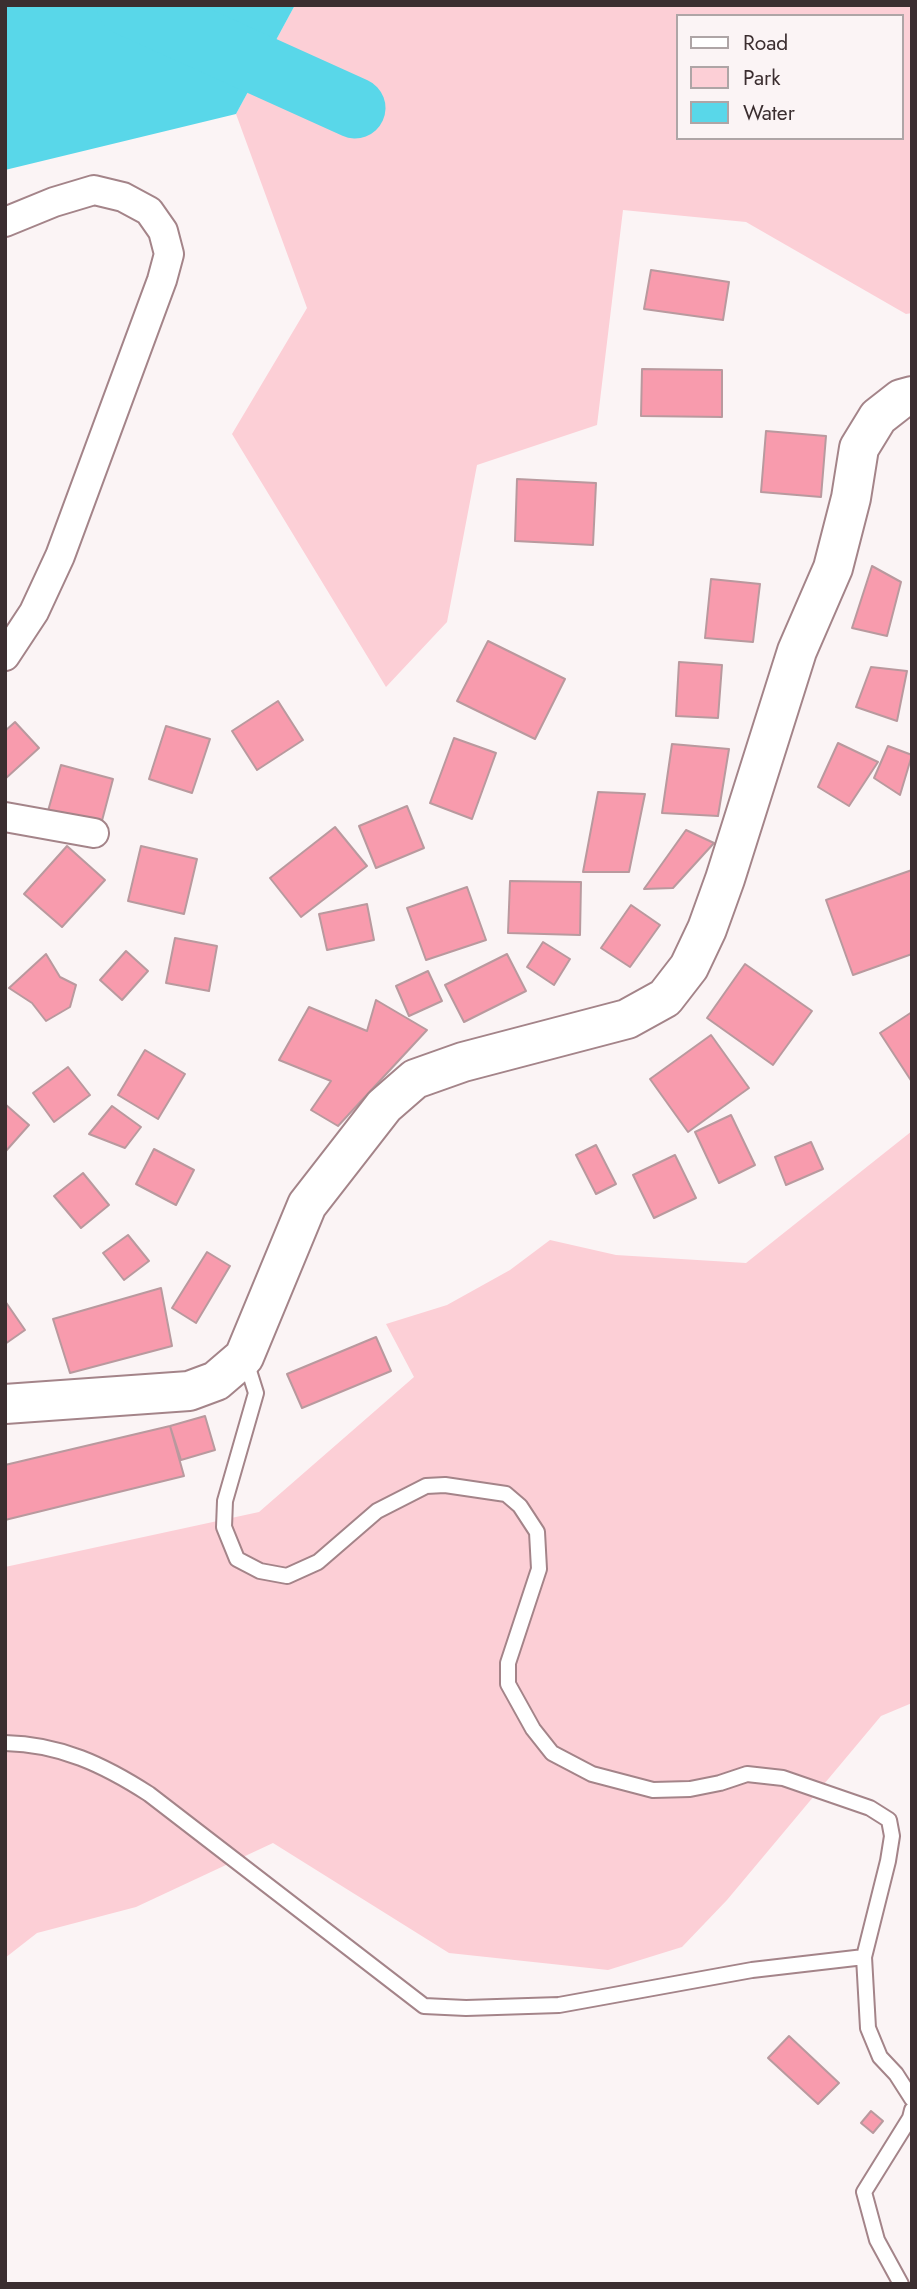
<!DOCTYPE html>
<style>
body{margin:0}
#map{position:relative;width:917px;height:2289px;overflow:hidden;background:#fbf4f5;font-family:Jost,sans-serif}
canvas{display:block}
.frame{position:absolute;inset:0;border:7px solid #3b2e30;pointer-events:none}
.legend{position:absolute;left:676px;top:14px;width:228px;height:126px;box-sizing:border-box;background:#fbf4f5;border:2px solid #aea5a6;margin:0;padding:9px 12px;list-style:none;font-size:21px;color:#3b2e30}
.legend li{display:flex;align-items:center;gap:14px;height:35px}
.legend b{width:35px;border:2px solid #aea5a6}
</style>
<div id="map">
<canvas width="917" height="2289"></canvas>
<div class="frame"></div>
<ul class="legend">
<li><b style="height:9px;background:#fff"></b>Road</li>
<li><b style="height:19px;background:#fccfd6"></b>Park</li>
<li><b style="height:19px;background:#59d7e9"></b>Water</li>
</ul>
</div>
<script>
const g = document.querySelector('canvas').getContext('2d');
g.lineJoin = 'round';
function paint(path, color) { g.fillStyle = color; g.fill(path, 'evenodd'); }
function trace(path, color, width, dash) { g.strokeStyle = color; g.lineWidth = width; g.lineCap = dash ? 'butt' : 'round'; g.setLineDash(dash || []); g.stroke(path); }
paint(new Path2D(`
 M295 5H912V313L906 314 746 222 623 210 597 425 477 465 447 622 386 687 232 434 307 308 236 114ZM677 16H901V138H677Z
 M912 1131V1703L881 1716 727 1900 682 1947 608 1970 449 1953 273 1843 136 1907 37 1933 5 1958V1567L259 1512 414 1377 386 1324 447 1305 510 1270 550 1240 616 1255 746 1263Z`), '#fccfd6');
paint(new Path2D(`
 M5 5H295L236 114 5 170Z`), '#59d7e9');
trace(new Path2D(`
 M127 5 355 108`), '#59d7e9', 61);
const building = new Path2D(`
 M651 270 729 282 723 320 644 309Z
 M642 369 722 370V417L641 416Z
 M766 431 826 436 821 497 761 492Z
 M517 479 596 483 593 545 515 541Z
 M872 566 901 582 887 636 852 628Z
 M711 579 760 584 753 642 705 638Z
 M488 641 565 679 535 739 457 701Z
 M679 662 722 665 718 718 676 716Z
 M871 667 907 671 897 721 856 707Z
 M278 701 303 740 257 770 232 731Z
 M15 722 39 748 5 779V731Z
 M166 726 210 739 192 793 149 779Z
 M454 738 496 753 472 819 430 803Z
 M838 743 878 762 849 806 818 787Z
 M672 744 729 749 718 816 662 813Z
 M888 746 912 755 900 795 874 778Z
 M61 765 113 779 99 832 46 818Z
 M598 792 645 794 629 872H583Z
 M407 806 424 848 376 868 359 826Z
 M335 827 367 866 301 917 270 878Z
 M686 830 714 843 673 888 644 889Z
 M67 846 105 880 62 927 24 894Z
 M141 846 197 859 184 914 128 901Z
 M912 870V954L853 975 826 900Z
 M510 881 581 882 580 935 508 933Z
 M467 887 486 940 426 960 407 908Z
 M367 904 374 940 327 950 319 914Z
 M631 905 660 925 630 967 601 948Z
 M175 938 217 946 209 991 166 983Z
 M543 942 570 959 554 985 527 967Z
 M126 951 148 971 122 1000 100 980Z
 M46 954 60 977 76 985 70 1007 46 1021 32 1003 9 988Z
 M507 954 526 991 464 1022 445 985Z
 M745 964 812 1011 773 1065 707 1018Z
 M428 971 442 1001 409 1016 396 986Z
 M376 1000 427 1030 338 1126 311 1110 331 1081 279 1060 309 1007 367 1031Z
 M912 1012V1082L880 1033Z
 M711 1035 749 1088 688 1132 650 1079Z
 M145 1050 185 1074 158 1119 118 1095Z
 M68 1067 90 1095 54 1122 33 1093Z
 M5 1104 29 1125 5 1152Z
 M112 1106 141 1127 125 1148 89 1134Z
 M731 1115 755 1165 719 1183 695 1132Z
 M811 1142 823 1169 786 1185 775 1157Z
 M596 1145 616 1184 596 1194 576 1155Z
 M154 1149 194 1170 176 1205 136 1184Z
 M675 1155 696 1198 654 1218 633 1175Z
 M83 1173 109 1205 81 1228 54 1196Z
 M128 1235 149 1261 124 1280 103 1253Z
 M207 1252 230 1266 196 1323 172 1308Z
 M161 1288 172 1346 70 1373 53 1319Z
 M5 1301 25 1330 5 1344Z
 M376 1337 391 1371 302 1408 287 1374Z
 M205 1416 215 1450 181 1460 170 1426Z
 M170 1426 184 1476 5 1520V1465Z
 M789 2036 839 2083 818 2104 768 2058Z
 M871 2111 883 2121 873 2133 861 2123Z`);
paint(building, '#f89bad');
trace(building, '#b9999e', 2);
const service = new Path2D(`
 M245 1358 256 1393 225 1501 224 1527 237 1559 260 1571 287 1576 318 1562 377 1511 426 1486 445 1485 506 1494 520 1506 537 1532 539 1569 508 1663V1684L533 1729 552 1753 592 1774 653 1790 690 1789 720 1783 747 1774 783 1778 870 1808 889 1820 892 1836 888 1861 864 1957 868 2028 880 2057 896 2074 912 2099
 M5 1743C60 1744 104 1765 149 1794L424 2006 466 2008 559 2005 752 1970 864 1957
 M901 2284 877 2240 864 2192 910 2118 912 2110`);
const minor = new Path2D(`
 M5 222 54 202 94 190 123 197 149 211 163 231 169 254 162 280 60 556 34 612 5 656
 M5 817 94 833`);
const secondary = new Path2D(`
 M5 1404 189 1391 216 1381 244 1357 307 1205 384 1106 415 1079 463 1062 627 1019 665 998 689 967 707 929 725 879 797 651 833 568 851 498 859 448 878 417 901 399 912 396`);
trace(service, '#a48489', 18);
trace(minor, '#a48489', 32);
trace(secondary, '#a48489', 42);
trace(service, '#fff', 14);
trace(minor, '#fff', 28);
trace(secondary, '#fff', 38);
</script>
